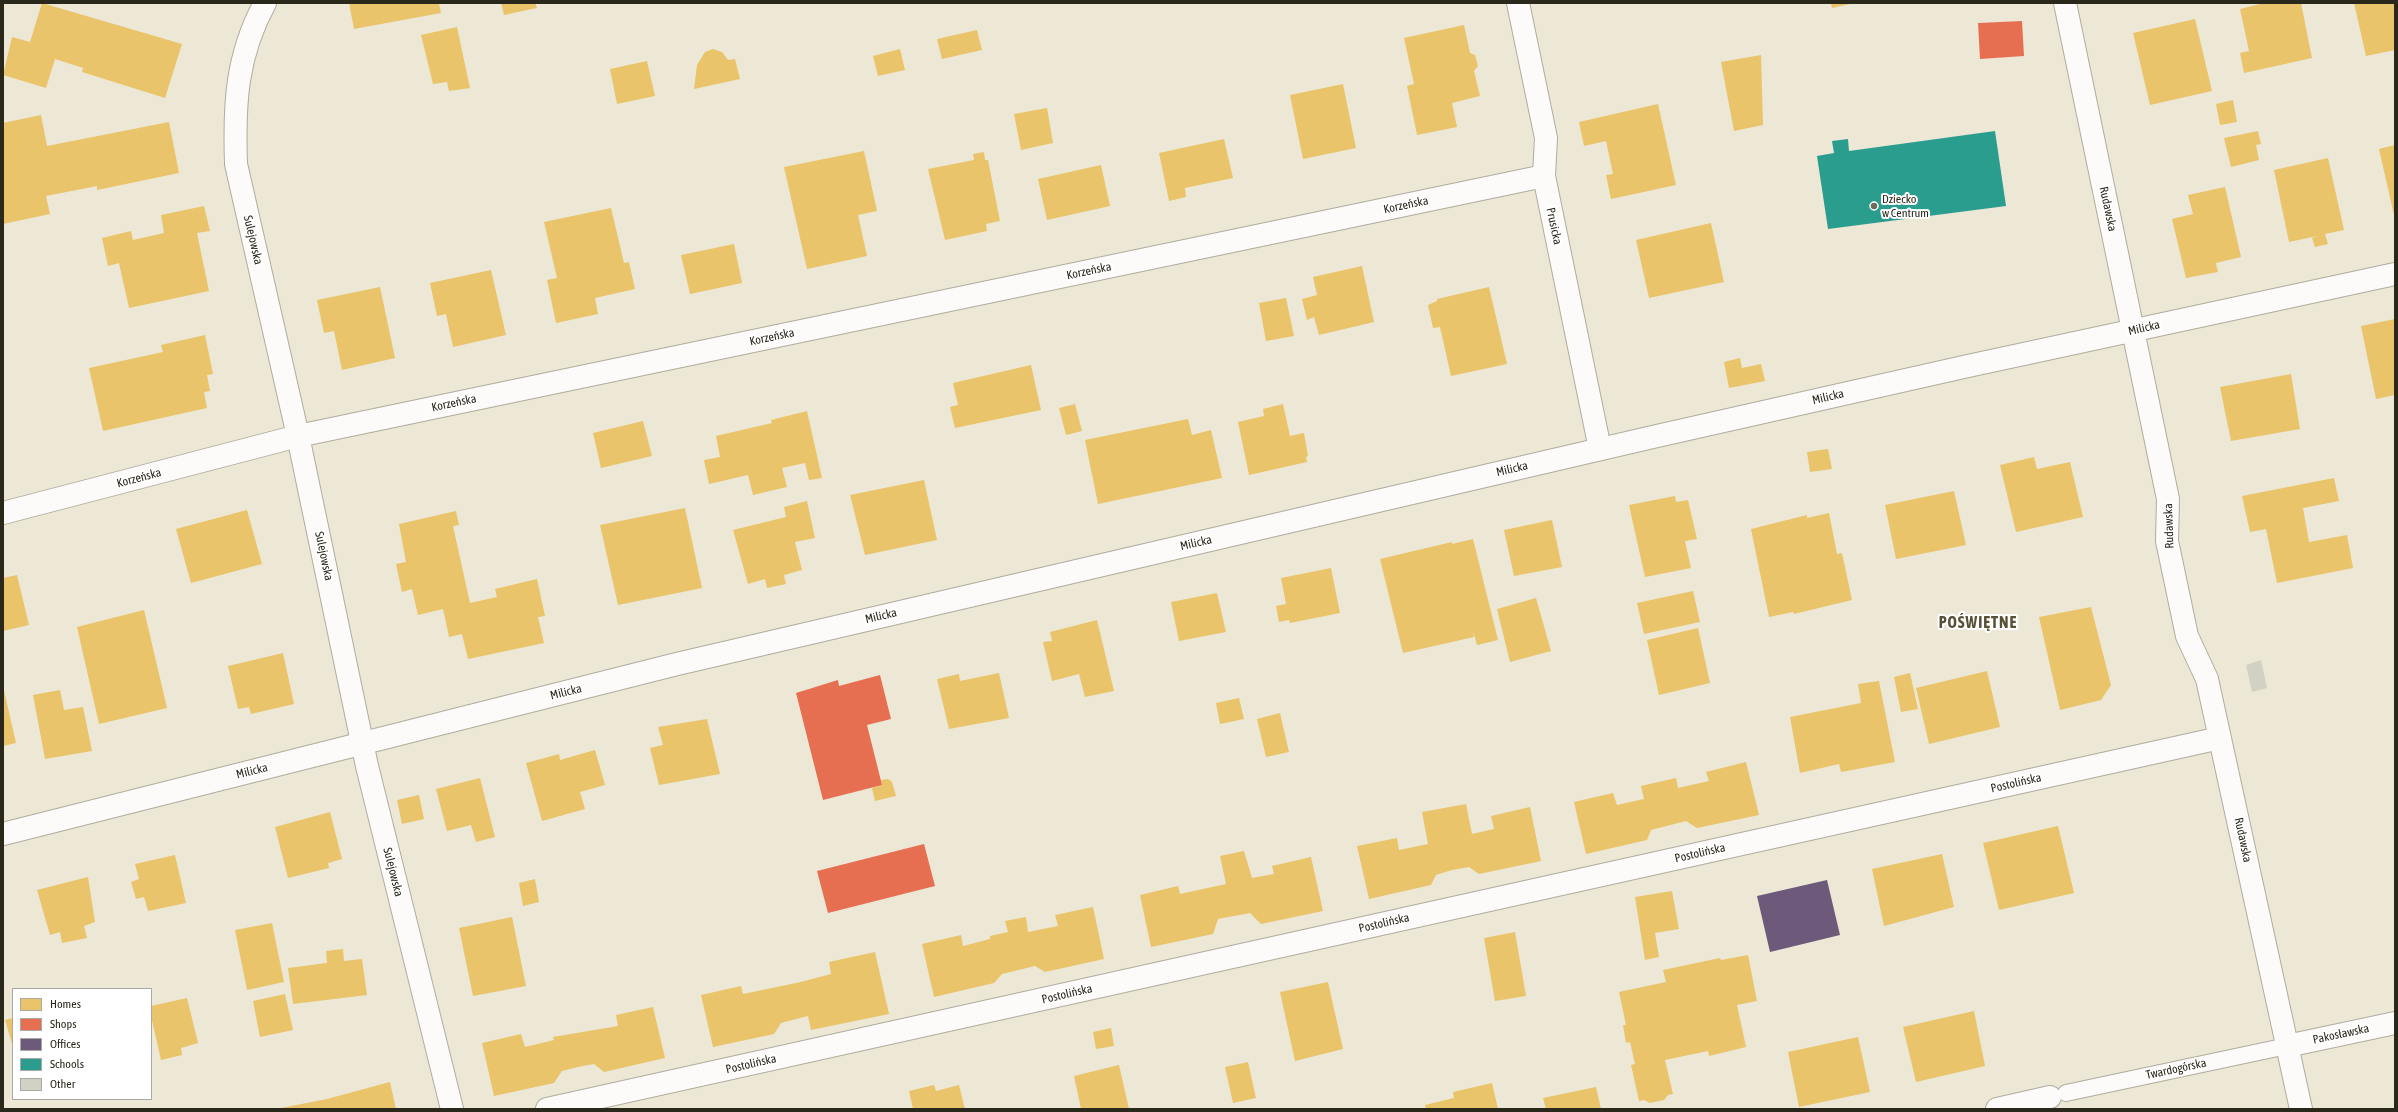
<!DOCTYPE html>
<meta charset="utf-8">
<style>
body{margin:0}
#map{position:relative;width:2398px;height:1112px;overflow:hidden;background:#ede7d6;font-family:"Asap Condensed",sans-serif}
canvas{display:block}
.frame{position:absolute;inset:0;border:4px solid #2a271b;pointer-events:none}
.legend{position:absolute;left:12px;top:988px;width:140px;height:112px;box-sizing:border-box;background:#fff;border:1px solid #aaa9a4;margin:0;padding:5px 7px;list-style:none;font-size:12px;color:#2a271b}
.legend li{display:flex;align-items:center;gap:8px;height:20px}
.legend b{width:20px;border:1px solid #aaa9a4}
</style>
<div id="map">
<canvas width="2398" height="1112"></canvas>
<div class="frame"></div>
<ul class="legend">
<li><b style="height:11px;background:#e9c46a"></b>Homes</li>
<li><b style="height:11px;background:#e76f51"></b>Shops</li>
<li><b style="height:11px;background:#6d597a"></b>Offices</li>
<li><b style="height:11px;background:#2a9d8f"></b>Schools</li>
<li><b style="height:11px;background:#d2d2c4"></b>Other</li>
</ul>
</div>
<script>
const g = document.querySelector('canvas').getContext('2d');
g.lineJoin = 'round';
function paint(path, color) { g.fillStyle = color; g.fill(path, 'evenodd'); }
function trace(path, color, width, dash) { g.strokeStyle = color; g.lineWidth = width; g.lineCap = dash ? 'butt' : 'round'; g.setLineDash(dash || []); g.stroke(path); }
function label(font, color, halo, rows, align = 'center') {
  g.font = font + ' "Asap Condensed",sans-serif'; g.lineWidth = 4; g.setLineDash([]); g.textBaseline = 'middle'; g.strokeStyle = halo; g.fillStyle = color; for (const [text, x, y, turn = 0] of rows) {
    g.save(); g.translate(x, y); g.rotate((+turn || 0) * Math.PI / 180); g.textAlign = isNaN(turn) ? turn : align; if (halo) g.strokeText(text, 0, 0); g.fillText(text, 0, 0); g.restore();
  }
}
paint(new Path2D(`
 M42 3 182 44 165 98 82 72 83 68 55 59 46 88 3 75 12 37 30 42Z
 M349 3H439L441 13 354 29Z
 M501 3H535L537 8 504 15Z
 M1831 3H1850V4L1832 8Z
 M2264 3H2301L2312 58 2244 73 2240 53 2249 51 2240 9Z
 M2354 3H2395V50L2366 56Z
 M2195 19 2212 91 2150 105 2133 33Z
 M1464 25 1470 53 1475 55 1478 66 1474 71 1480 96 1452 103 1457 127 1417 135 1407 86 1414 84 1404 38Z
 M457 27 470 88 449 91 447 82 433 84 421 35Z
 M977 30 982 50 942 59 937 39Z
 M713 49 722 52 728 60 735 59 740 79 694 89 697 65 705 52Z
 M900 49 905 70 878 76 873 56Z
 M1761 55 1763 125 1734 131 1721 62Z
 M647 61 655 96 617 104 610 69Z
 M1343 84 1356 148 1303 159 1290 95Z
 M2233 100 2237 122 2220 125 2216 104Z
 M1658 104 1676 185 1611 199 1606 175 1613 174 1606 141 1584 146 1579 122Z
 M1047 108 1053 143 1021 150 1014 114Z
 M41 115 47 146 169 122 179 173 97 190V186L46 196 50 214 3 224V123Z
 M2258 131 2261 144 2256 145 2259 160 2231 167 2224 138Z
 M1224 139 1233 178 1185 188 1186 197 1169 201 1159 153Z
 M2395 145V214L2394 215 2379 149Z
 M864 151 877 211 858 215 867 256 807 269 784 167Z
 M984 152 985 160H988L1000 221 986 224 987 231 945 240 928 169 974 160 973 154Z
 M2328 158 2344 230 2325 234 2328 244 2315 247 2312 238 2317 236 2289 242 2274 170Z
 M1101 165 1110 206 1047 220 1038 179Z
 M2225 187 2241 257 2216 263 2218 272 2186 278 2172 219 2193 214 2188 195Z
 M204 206 210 231 197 233 209 291 129 308 119 263 108 266 102 238 131 231 133 240 164 233 161 215Z
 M611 208 624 263 629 262 635 289 595 298 598 314 556 323 547 280 557 278 544 222Z
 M1711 223 1724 282 1649 298 1636 240Z
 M734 244 742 283 690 294 681 255Z
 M1362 266 1374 322 1319 335 1314 317 1307 320 1302 299 1317 295 1313 277Z
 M491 270 506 335 453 347 446 314 437 316 430 283Z
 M380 287 395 358 342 370 334 331 324 333 317 300Z
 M1489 287 1507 364 1451 376 1440 327 1433 328 1428 305 1437 301V299Z
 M1286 298 1294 336 1266 341 1259 303Z
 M2395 319V395L2376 399 2361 326Z
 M205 335 213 374 207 375 210 391 204 392 207 408 103 431 89 368 163 352 161 345Z
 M1740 358 1742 368 1761 364 1765 381 1729 388 1724 362Z
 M1031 365 1041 410 955 428 950 407 958 405 953 383Z
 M2291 374 2300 429 2231 441 2220 387Z
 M1075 404 1082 431 1066 435 1059 408Z
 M1283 404 1290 436 1304 433 1308 456 1306 457 1307 462 1249 475 1238 422 1264 416 1263 409Z
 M807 411 822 478 809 480 805 463 782 468 787 487 753 495 748 475 709 484 704 460 720 457 716 436 772 423 771 420Z
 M1188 419 1192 435 1211 430 1222 478 1098 504 1085 440Z
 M643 421 652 456 601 468 593 433Z
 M1828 449 1832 469 1810 472 1807 452Z
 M2034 457 2037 469 2070 462 2083 517 2016 532 2000 465Z
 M2334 478 2339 501 2303 508 2309 542 2347 535 2353 568 2277 583 2266 529 2250 532 2242 496Z
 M924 480 937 540 865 555 850 495Z
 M1954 491 1966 545 1896 559 1885 505Z
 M1675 496 1676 502 1688 500 1697 539 1685 541 1691 568 1645 577 1629 505Z
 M807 501 815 538 795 542 802 570 784 575 786 584 767 588 765 579 748 584 733 530 786 517 784 507Z
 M685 508 702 588 618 605 600 525Z
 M247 510 262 564 191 583 176 529Z
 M456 511 459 525 453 526 470 603 497 597 495 589 537 579 545 616 538 617 544 643 468 659 462 634 449 637 443 609 418 615 412 589 402 592 396 564 406 562 399 524Z
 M1829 513 1837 554 1842 553 1852 600 1794 614 1793 612 1769 617 1751 529 1807 515V518Z
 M1552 520 1562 567 1514 576 1504 530Z
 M1473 539 1498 640 1477 645 1473 631 1474 637 1403 653 1380 559 1452 542V544Z
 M1331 568 1340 613 1290 623 1289 620 1279 622 1276 606 1286 604 1281 578Z
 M17 575 29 625 3 631V578Z
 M1693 591 1700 622 1644 634 1637 603Z
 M1217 593 1226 632 1179 641 1171 602Z
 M1536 598 1551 651 1510 662 1497 609Z
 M2091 607 2111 685 2101 700 2060 710 2039 617Z
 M144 610 167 708 99 724 77 627Z
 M1097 620 1114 691 1085 697 1079 674 1052 681 1043 642 1052 641 1050 632Z
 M1698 628 1710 683 1659 695 1647 640Z
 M283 653 294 704 251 714 249 707 238 709 228 666Z
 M1987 671 2000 727 1929 744 1916 688Z
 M999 673 1009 718 949 729 937 679 959 674 960 681Z
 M1910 673 1918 709 1901 712 1894 677Z
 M1879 681 1895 762 1841 772 1839 764 1800 773 1790 717 1861 703 1858 684Z
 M3 686 16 743 3 746Z
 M60 690 64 710 83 707 92 751 45 759 33 695Z
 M1239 698 1244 719 1220 724 1216 703Z
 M1280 713 1289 752 1266 757 1257 719Z
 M707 719 720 774 659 785 650 748 663 745 658 727Z
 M595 750 605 785 580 792 585 809 542 821 526 763 559 754 560 760Z
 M1746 762 1759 815 1697 828 1686 821 1651 830 1647 840 1586 854 1574 802 1613 793 1617 805 1644 799 1641 786 1676 778 1678 788 1709 781 1706 772Z
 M480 778 495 837 476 842 471 825 447 831 436 789Z
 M888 779 892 782 896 796 875 801 872 788 882 785 881 780Z
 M419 795 424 819 402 824 397 800Z
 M1466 804 1472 834 1494 829 1491 816 1530 807 1541 861 1479 874 1469 867 1452 870 1436 875 1431 885 1369 899 1357 846 1397 838 1399 850 1428 844 1422 812Z
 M330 812 342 859 328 863 329 868 288 878 275 827Z
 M2058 826 2074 893 1999 910 1983 843Z
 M1244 851 1252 878 1274 874 1272 866 1311 857 1323 911 1261 924 1250 913 1218 919 1213 934 1151 947 1140 895 1178 886 1180 894 1226 884 1220 856Z
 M1942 854 1954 907 1884 926 1872 869Z
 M175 855 186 903 148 911 144 897 136 899 131 882 139 879 135 864Z
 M88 877 95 922 84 926 87 938 62 943 60 932 50 935 37 890Z
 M535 879 539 902 523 906 519 883Z
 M1672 891 1679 929 1655 933 1659 957 1645 960 1635 897Z
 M1093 907 1104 959 1045 972 1035 966 1002 974 994 983 934 997 922 944 961 935 963 946 990 939V936L1008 932 1005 921 1026 917 1028 932 1058 926 1055 915Z
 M512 917 526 986 473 996 459 928Z
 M272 923 284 982 247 990 235 930Z
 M1515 932 1526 996 1495 1001 1484 938Z
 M343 949 344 961 362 959 367 995 293 1004 288 968 327 963 326 951Z
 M875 952 889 1014 811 1030 808 1016 781 1023 774 1034 713 1047 701 995 741 986 743 994 801 982 831 974 829 962Z
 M1748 955 1757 1001 1737 1005 1746 1047 1709 1056 1708 1051 1665 1060 1673 1094 1668 1095 1664 1100 1650 1103 1644 1100 1639 1101 1631 1065 1635 1064 1630 1042 1626 1043 1623 1025H1626L1619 992 1666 982 1663 970 1720 958 1721 960Z
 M1328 982 1343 1049 1295 1061 1280 992Z
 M285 994 293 1030 260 1037 253 1001Z
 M187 998 198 1043 181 1048 182 1055 161 1060 151 1016V1006Z
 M653 1007 665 1058 604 1072 594 1064 578 1067 562 1071 554 1083 494 1096 482 1043 521 1034 525 1047 554 1040 553 1037 618 1026 616 1015Z
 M1974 1011 1985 1066 1916 1082 1903 1027Z
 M13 1018V1047L5 1020Z
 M1111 1028 1114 1046 1096 1049 1093 1032Z
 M1858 1037 1870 1092 1799 1107 1788 1052Z
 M1248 1062 1256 1098 1233 1103 1225 1067Z
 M1119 1065 1129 1109H1081L1074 1076Z
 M390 1082 396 1109H276L327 1099Z
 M1492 1083 1498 1109H1426L1425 1105 1454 1098 1453 1092Z
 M934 1085 936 1091 959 1085 965 1109H913L909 1091Z
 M1596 1087 1601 1109H1546L1543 1098Z`), '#e9c46a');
paint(new Path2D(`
 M2022 21 2024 56 1980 59 1978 23Z
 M880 675 891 719 867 725 882 785 823 800 796 693 838 680 839 686Z
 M924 844 935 886 828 913 817 871Z`), '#e76f51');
paint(new Path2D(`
 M1827 880 1840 935 1770 952 1757 896Z`), '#6d597a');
paint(new Path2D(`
 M1995 131 2006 206 1828 229 1817 156 1834 153 1832 141 1848 139 1849 151Z`), '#2a9d8f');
paint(new Path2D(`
 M2261 660 2267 688 2252 692 2246 665Z`), '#d2d2c4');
const lane = new Path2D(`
 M2066 1093 2287 1046`);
const street = new Path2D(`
 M265 3C236 56 234 105 236 164L298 436 367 766 452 1109
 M1518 3 1546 138 1544 176 1600 449
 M2065 3 2168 499 2167 541 2187 636 2207 679 2301 1109
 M3 513 298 436 1544 176
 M3 834 677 664 1657 436 1968 366 2395 274
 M2287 1046 2395 1023
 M547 1109 2220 738
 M1997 1109 2050 1097`);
trace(lane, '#b0ac9e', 18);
trace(street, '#b0ac9e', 24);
trace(lane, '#fcfbf9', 16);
trace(street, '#fcfbf9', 22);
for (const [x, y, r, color] of [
 [1874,206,4,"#6e6a5c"]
]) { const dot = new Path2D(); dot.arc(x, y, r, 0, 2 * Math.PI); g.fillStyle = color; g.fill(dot); trace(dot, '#fff', 1.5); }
label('12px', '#2a271b', '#fff', [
 ["Dziecko",1882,199],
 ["w Centrum",1882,213]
], 'left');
label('12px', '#2a271b', '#fff', [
 ["Korzeńska",1406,205,-12],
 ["Rudawska",2108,209,78],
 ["Prusicka",1554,226,78],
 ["Sulejowska",253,240,77],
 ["Korzeńska",1089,271,-12],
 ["Milicka",2144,328,-13],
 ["Korzeńska",772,337,-12],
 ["Milicka",1828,397,-13],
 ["Korzeńska",454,403,-12],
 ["Milicka",1512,469,-13],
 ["Korzeńska",139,478,-15],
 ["Rudawska",2169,526,-92],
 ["Milicka",1196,543,-13],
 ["Sulejowska",324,556,78],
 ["Milicka",881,616,-13],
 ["Milicka",566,692,-14],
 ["Milicka",252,771,-14],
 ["Postolińska",2016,783,-13],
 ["Rudawska",2243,840,78],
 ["Postolińska",1700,853,-13],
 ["Sulejowska",393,872,76],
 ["Postolińska",1384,923,-13],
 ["Postolińska",1067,994,-13],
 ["Pakosławska",2341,1034,-12],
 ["Postolińska",751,1064,-13],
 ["Twardogórska",2176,1069,-12]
]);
g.letterSpacing = '1px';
label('bold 16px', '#585035', '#fff', [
 ["POŚWIĘTNE",1978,623]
]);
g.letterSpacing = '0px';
</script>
